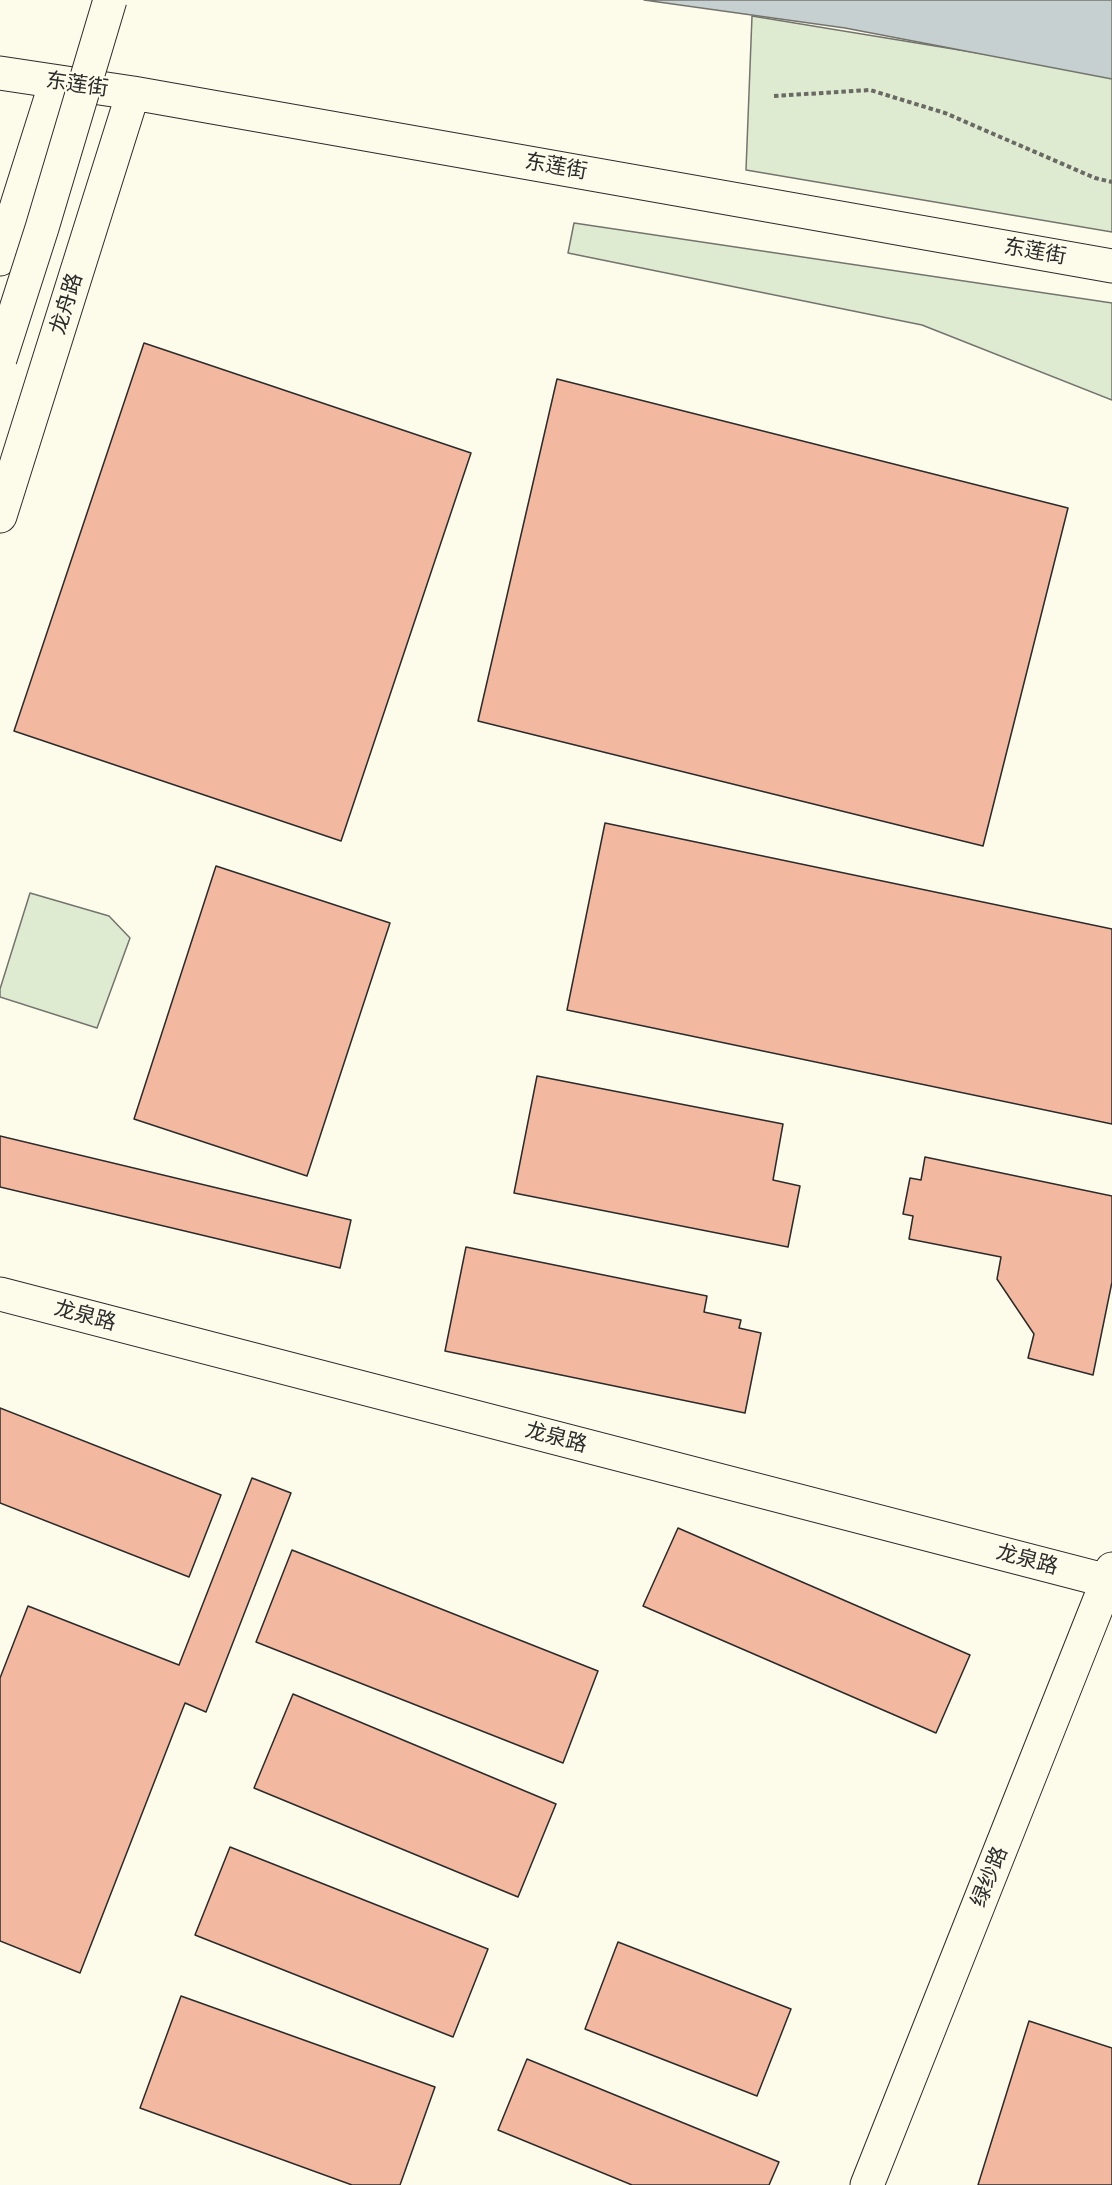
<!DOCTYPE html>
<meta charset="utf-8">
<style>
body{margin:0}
canvas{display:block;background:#fdfbea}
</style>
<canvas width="1112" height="2185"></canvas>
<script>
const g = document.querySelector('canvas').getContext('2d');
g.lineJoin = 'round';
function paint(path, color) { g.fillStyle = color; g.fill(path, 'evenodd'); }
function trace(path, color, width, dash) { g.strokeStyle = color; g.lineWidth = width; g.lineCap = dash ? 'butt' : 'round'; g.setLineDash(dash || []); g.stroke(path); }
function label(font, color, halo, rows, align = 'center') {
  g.font = font + ' "Noto Sans","Noto Sans SC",sans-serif'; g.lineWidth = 4.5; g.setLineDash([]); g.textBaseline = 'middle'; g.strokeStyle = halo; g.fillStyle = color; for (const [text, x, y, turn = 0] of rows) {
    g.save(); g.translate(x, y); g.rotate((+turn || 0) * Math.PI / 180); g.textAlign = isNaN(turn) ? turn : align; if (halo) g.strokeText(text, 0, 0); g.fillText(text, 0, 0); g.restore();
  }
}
const green = new Path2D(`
 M752 16 1112 75V232L746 170Z
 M574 223 1112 303V400L922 325 568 253Z
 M30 893 109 916 130 938 97 1028 0 997V989Z`);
paint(green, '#deebd1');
trace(green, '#74746e', 1.5);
const water = new Path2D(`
 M644 0H1112V79L845 28Z`);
paint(water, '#c7d0d0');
trace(water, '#74746e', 1.5);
const building = new Path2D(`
 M144 343 471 453 341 841 14 731Z
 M557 379 1068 508 983 846 478 721Z
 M605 823 1112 929V1124L567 1010Z
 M216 866 390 923 307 1176 134 1119Z
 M537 1076 783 1124 773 1180 800 1186 788 1247 514 1193Z
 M0 1136 351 1220 340 1268 0 1187Z
 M925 1157 1112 1196V1282L1093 1375 1028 1358 1034 1334 997 1279 1001 1257 909 1239 913 1216 903 1214 910 1178 921 1180Z
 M466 1247 707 1296 704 1312 741 1320 739 1328 761 1333 745 1413 445 1351Z
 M0 1408 221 1495 189 1577 0 1503Z
 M252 1478 291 1493 206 1712 185 1703 80 1973 0 1941V1678L28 1606 179 1665Z
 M678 1528 970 1655 936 1733 643 1606Z
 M292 1550 598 1671 563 1763 256 1642Z
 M293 1694 556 1804 518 1897 254 1788Z
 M230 1847 488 1949 453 2037 195 1935Z
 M618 1942 791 2009 757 2096 585 2029Z
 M181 1996 435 2087 400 2185H352L140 2108Z
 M1029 2021 1112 2048V2185H978Z
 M527 2059 779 2162 769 2185H632L498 2130Z`);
paint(building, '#f2b8a0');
trace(building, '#2b2b2b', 1.5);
const minor = new Path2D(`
 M0 73 133 93 1112 266
 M0 259 56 82
 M0 516 133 93
 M0 1294 1112 1582
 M867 2185 1112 1569`);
trace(minor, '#2b2b2b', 35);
trace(new Path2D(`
 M774 96 870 90 945 113 1095 178 1112 182`), '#6a6964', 4, [4.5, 3]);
trace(minor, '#fdfbea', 33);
const minorBridge = new Path2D(`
 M0 359 42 228 110 0`);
trace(minorBridge, '#2b2b2b', 35, []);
trace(minorBridge, '#fdfbea', 33);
label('21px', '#2b2b2b', '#fdfbea', [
 ["东莲街",77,85,8],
 ["东莲街",556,167,10],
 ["东莲街",1035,252,10],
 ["龙舟路",67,304,-73],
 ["龙泉路",85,1316,15],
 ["龙泉路",556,1438,15],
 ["龙泉路",1027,1560,15],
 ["绿纱路",990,1877,-68]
]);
</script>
